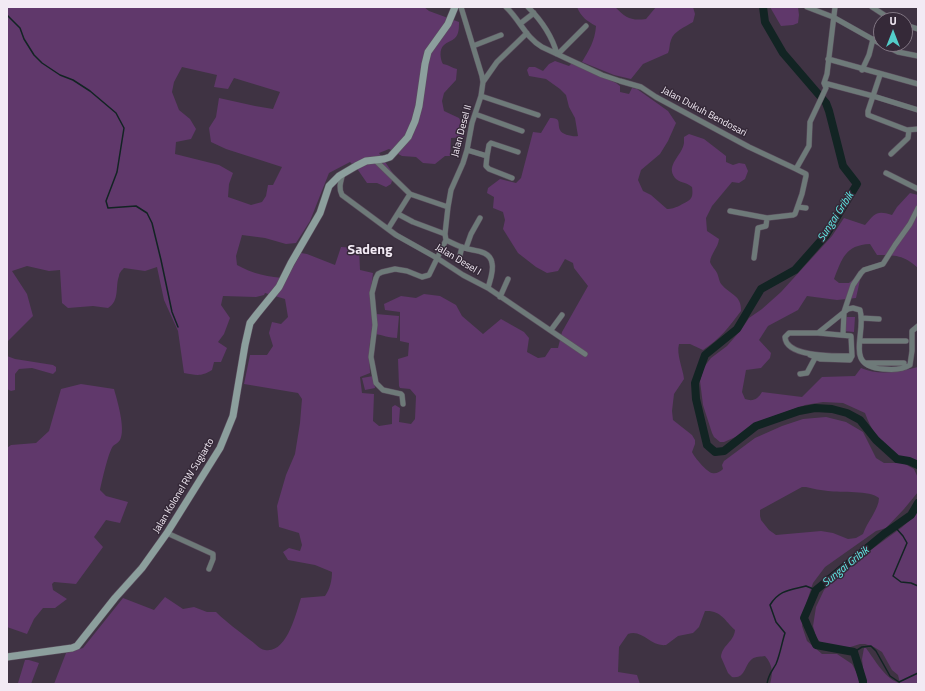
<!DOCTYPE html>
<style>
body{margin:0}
#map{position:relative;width:925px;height:691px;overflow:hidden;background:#3f3343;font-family:"Titillium Web",sans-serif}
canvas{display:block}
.frame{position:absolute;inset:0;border:8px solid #f2eaf4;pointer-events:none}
.north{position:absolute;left:873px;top:12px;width:40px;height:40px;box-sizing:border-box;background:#352938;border:1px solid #817683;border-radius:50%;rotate:0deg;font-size:11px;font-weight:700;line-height:16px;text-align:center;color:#f2eaf4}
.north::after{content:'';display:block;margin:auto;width:14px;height:18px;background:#53cdc9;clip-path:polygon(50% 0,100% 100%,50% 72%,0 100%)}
</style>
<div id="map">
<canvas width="925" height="691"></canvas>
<div class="frame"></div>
<div class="north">U</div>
</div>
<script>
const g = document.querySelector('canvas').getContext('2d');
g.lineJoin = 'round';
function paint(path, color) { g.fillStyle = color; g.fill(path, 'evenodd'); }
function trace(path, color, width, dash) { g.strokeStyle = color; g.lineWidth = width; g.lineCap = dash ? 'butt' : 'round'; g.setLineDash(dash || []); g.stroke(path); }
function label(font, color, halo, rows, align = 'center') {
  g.font = font + ' "Titillium Web",sans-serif'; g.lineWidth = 3; g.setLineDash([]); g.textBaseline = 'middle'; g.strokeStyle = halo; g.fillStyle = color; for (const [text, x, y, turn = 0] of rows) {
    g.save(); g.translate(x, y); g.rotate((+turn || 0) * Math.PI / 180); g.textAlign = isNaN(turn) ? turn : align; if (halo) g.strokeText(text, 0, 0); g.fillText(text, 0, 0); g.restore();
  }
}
paint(new Path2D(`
 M7 7H424L429 11 459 22C459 28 459 34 455 38 452 41 447 42 444 45 439 49 440 59 443 64 449 65 452 68 457 69L456 80 444 93 442 101 444 111 459 118 465 129 464 137 451 138 450 156H445L435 164 423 163 416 157 402 156 389 149 379 153 394 175 391 184 386 187 377 183H367L358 170 350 162 329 173 310 221 296 243 286 244 265 238 242 235 236 256 237 265C251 273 270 278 287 278L301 253 307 254 335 265 341 247 359 248 360 270 373 273 370 298 373 320 369 350 370 373 360 377 362 393 374 394 373 421 379 426 392 424V407L395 405 400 408 399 422 411 424 415 419 416 396 410 389 400 388 399 386 398 359 408 356 409 343 400 341V312L385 310 384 304 401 296 416 298 424 294 440 296 456 305 462 316 483 334 501 319 524 332 529 338 527 352 538 358 545 357 551 348H558L562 332 588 286 574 268 573 263 565 259 558 271 547 273 536 267 518 253 503 229 505 220 503 212 493 208 494 197 487 193 488 188 500 179 516 183 521 178 533 132 541 133 550 118C562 118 557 123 560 130 562 135 574 137 578 136L575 118 569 107 566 95 560 89 546 79 529 76 527 70 529 67H535L543 71 549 64 555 61 569 66 572 63 616 83 620 86V92L629 94 632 88 637 89 668 111 676 123 668 141 660 154 641 170 638 180 643 191 651 195 667 209C672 209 674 208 679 206 689 200 694 201 692 187 687 182 679 183 675 178 665 165 682 156 684 143 684 141 684 139 684 137L689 134 704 139 726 156V162L733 165 739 163 745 164 748 171 745 179 739 183 732 182 712 206 706 218 707 231 719 239C718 248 711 253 710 262 712 267 715 269 717 273 719 277 719 282 722 285 729 294 742 295 741 311 729 327 720 339 703 350L690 344H679C676 354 683 369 684 379L674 394 672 411 673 420 692 435 695 440V444L692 452C694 457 707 472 712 473 716 474 720 472 723 469L722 465 724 461 755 438 782 426 803 419 826 417 846 422 863 432 876 458 884 463H903L914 469 918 478V492L904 509 886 528 876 531 825 567 813 583 807 601 802 626 807 641 822 654H837L852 664 858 675 859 684H770C773 673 773 665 765 656 761 657 756 656 752 659 744 665 746 679 732 677L728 673 721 657C722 645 734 642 735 630 724 620 721 610 705 611L699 627 693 633 678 636 666 645C650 647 643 629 628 634L619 647 618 672 637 675 640 684H54L66 653 83 648 123 598 154 610 165 597 183 609 194 607 207 612H216C227 623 238 630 250 640 255 643 259 649 265 650 287 654 296 613 301 598L325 596C330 589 332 580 332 572L315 565 288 560 283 552 289 548 300 551 302 545 299 533 279 527 277 506 286 475 295 454 300 423 302 399 298 393 244 384 250 355H267L273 346 269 333 272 322 281 324 288 317 285 299 265 293 264 295 256 297 223 296 221 305 230 318 224 334 218 342 227 348 221 362H214L212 370C201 377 196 375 184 373L178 331 164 300 157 267 145 271 124 268C122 270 119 273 119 276 115 286 120 301 108 308L93 306 68 308 62 303 60 270 49 271 27 266 12 271 27 294 33 316 7 342ZM182 67 217 75 214 87 228 89 234 78 280 92 273 109 255 106 219 98 216 117 209 128 211 142 226 149 282 167 273 185H268L266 196 262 202 251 205 228 197 229 184 233 173 219 165 175 154 176 142 191 139 196 129 190 119 179 110 172 92 174 82ZM802 487H806C813 489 821 490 828 491 841 493 870 490 879 498 879 509 867 522 863 534L856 538 848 539 833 533 821 531 776 535 769 530 761 520 760 516V510Z
 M577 7H615C626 18 631 21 646 19L656 7H693L695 14 693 22C685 27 674 31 671 40 669 45 670 49 668 53L643 64 631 79 614 75 582 62C589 50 595 41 596 26 587 21 581 17 577 7Z
 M770 7H798L799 15 798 23 793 25 781 26Z
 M910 193 918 195V268C904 255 895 255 877 255L870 244C845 245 842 259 834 279L839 283H849L857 276 860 280 856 298 837 300 807 296 798 310 768 326 759 340 771 353 770 358 761 368 746 370 742 392 745 399C753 402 758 399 762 392L802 397 822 377 855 376 861 368C879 376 899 372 918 367V462C911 459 900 458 894 454 879 444 871 429 865 413L843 403 823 402 805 405 758 422 740 435 724 442H720L714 437 712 433 703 405 700 381 704 367 711 358 727 346 741 330 749 318 762 309 781 292 832 236 844 218 865 225C875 213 877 210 892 215L897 207Z
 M376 314 399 316 397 338C389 338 383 335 375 334Z
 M844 317H855L854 332 843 331Z
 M7 356 15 359 53 365 56 367V371L53 374 32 368 19 369 15 374V390L11 391 7 389Z
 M373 376 375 388 365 390 362 378Z
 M81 384 114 389C117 400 126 429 120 440 118 443 115 444 113 446 108 453 102 481 100 490L106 496 128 502 120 523 106 520 94 537 103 547 76 584 54 582 52 584 53 590 67 599 55 608H43L34 619 27 634 7 627V448L11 445 36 443 49 431 61 389Z
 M918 511V684H865L862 659 864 648H866C874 659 887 681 900 683L898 675 892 670 882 652 874 647 865 644H860L844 649 828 645 820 642 816 637 813 626 816 607 824 590 842 571 901 528 916 515Z
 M25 660H29L39 663 31 684H16L18 683Z`), '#60386b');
trace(new Path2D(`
 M7 15 20 28 24 39 34 55 42 63 60 75 73 80 90 91 116 113 124 128 117 172 106 201 108 208 136 206 147 213 152 223 161 260 172 312 178 327
 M895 527 903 536 907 543 893 576 901 582 911 583 918 586
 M854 652 862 647 871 646 876 651 890 676 899 682 918 673
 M767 684C768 675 772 671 776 664 780 655 782 642 785 633L776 622 770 605C779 590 790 590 806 586L816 590`), '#122423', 1.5);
trace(new Path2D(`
 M763 7 765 22 783 53 826 103 829 111 843 166 857 184 826 235 795 270 761 289 737 329 705 355 695 383 696 399 707 445 715 452 724 451 756 426 799 411 815 408 832 409 847 413 860 420 876 440 897 459 909 461 918 465
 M863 684V681L854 652 816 645 804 618 816 590 884 534 911 515 918 503`), '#122423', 8);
const street = new Path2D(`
 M506 7C520 20 526 38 542 47L602 75 620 81 641 87 656 97 749 147 796 169 809 146 810 122 826 88 824 83 827 74 835 7
 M528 7C541 20 552 36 557 54
 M807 7 833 17 881 44
 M872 7 892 20
 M521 23 534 13
 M905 25 918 29
 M882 44 898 52 918 56
 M473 46 501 35
 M558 54 586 26
 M828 59 918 84
 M862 70 869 55 873 39
 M880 75 868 111V115L907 130 918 129
 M483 82 497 62 527 33
 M824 83 873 96 918 110
 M481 96 538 115
 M475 114 522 131
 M467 150 487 156 486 166 489 169 512 178
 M891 154 908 138 909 130
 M487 156 489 145 491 143 518 152
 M375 160 410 194 448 207
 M343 173C341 181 338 188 342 195L396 235 437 258 463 275 488 288 585 354
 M886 173 918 189
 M798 207 806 208
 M730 211 767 218
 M398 214 413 222 445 234
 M388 229 410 194
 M446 240C452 243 458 246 464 248 474 251 490 250 492 263 494 271 490 280 488 288
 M466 248 471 234 480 218
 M754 258 758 228 766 226 767 218 793 215 795 214 802 194 806 176V174L796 169
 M459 259 462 247
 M500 297 508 279
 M861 318 879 319
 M551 330 562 315
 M818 333 851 336 852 356C837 356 786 358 785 337L789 333H818L848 309 853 308 860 310C867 334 843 366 883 369 892 370 902 370 910 365L912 351V331L918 326
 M843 335 844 312 853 285 861 273 864 270 883 264 895 245 910 224 918 208
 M860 341H906
 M810 355 820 359 850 360 852 356
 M866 363H904
 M800 374 807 373 815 358
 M403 404 402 395 401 394 383 390 376 383 371 357 375 325 372 293 376 278 378 274 382 272 395 269 407 271 422 277 429 275 446 240 445 234 448 207 451 190 463 163 467 150 472 123 481 96 483 82 482 76 461 7
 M167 533 213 554V559L209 569`);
const secondary = new Path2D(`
 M7 657 72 648 77 646 115 598 142 568 167 533 220 448 233 416 245 345 250 323 257 314 279 287 291 263 320 213 329 186 339 176 356 166 366 161 384 159 390 157 408 137 415 121 419 106 425 64 428 52 448 24 455 7`);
trace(street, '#5c505f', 6);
trace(secondary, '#5c505f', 8);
trace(street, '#6e7a79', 5);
trace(secondary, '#8c9f9d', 7);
label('10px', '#f2eaf4', '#352938', [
 ["Jalan Dukuh Bendosari",704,112,28],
 ["Jalan Desel II",462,131,-75],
 ["Jalan Desel I",458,260,31],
 ["Jalan Kolonel RW Sugiarto",184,486,-59]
]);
label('italic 11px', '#60ece7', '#352938', [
 ["Sungai Gribik",836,217,-57],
 ["Sungai Gribik",846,567,-39]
]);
label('bold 14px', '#f2eaf4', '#352938', [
 ["Sadeng",370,251]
]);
</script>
